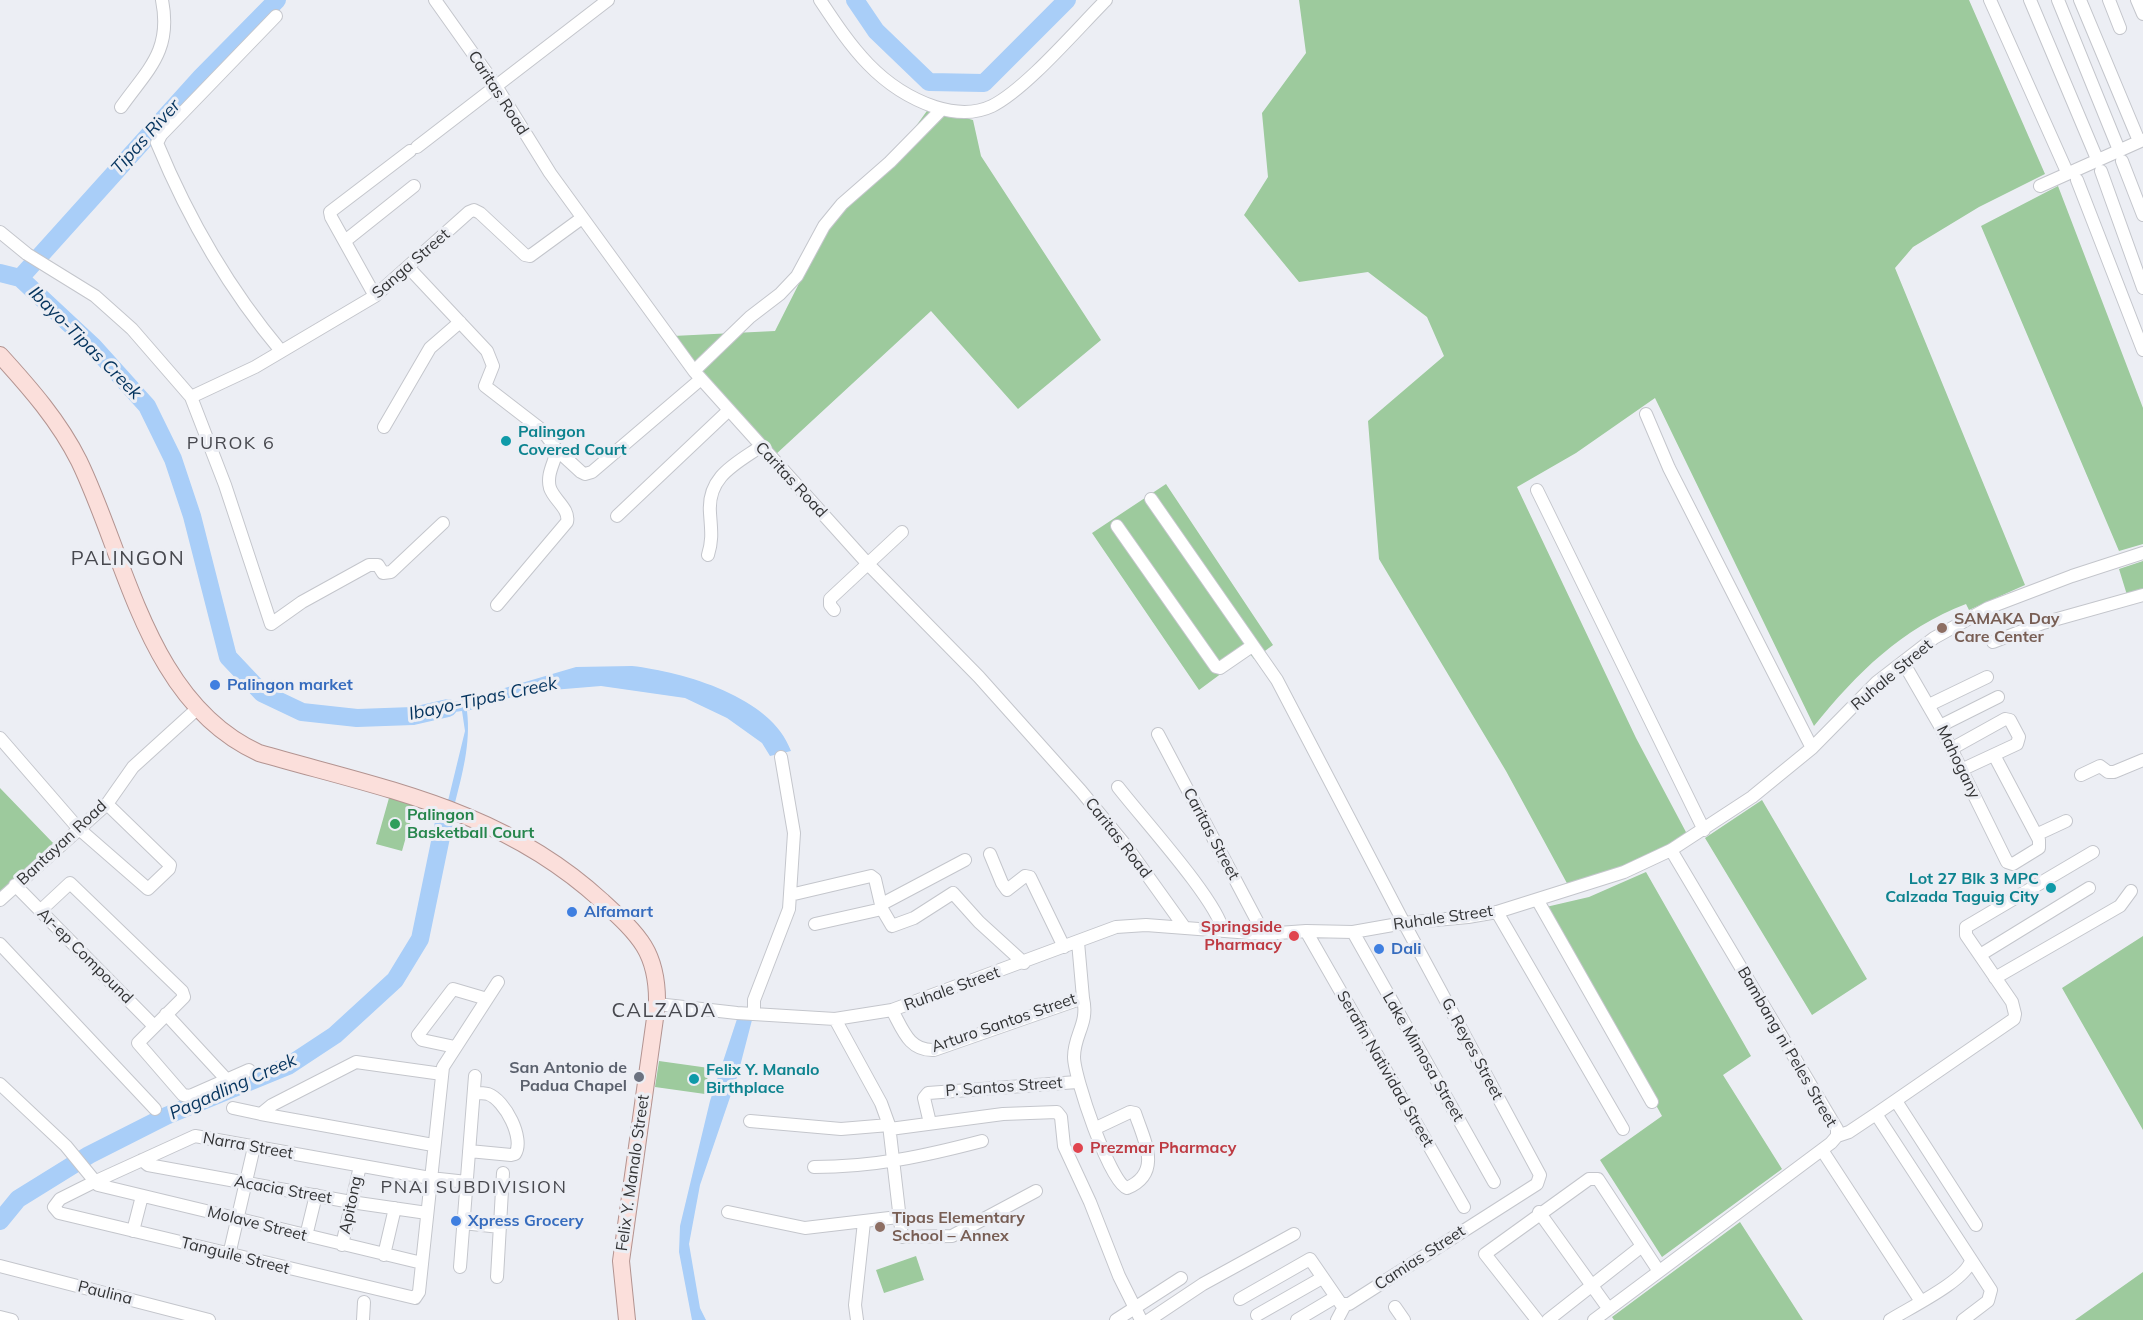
<!DOCTYPE html>
<meta charset="utf-8">
<style>
body{margin:0}
canvas{display:block;background:#eceef4}
</style>
<canvas width="2143" height="1320"></canvas>
<script>
const g = document.querySelector('canvas').getContext('2d');
g.lineJoin = 'round';
function paint(path, color) { g.fillStyle = color; g.fill(path, 'evenodd'); }
function trace(path, color, width, dash) { g.strokeStyle = color; g.lineWidth = width; g.lineCap = dash ? 'butt' : 'round'; g.setLineDash(dash || []); g.stroke(path); }
function label(font, color, halo, rows, align = 'center') {
  g.font = font + ' Mulish,sans-serif'; g.lineWidth = 6; g.setLineDash([]); g.textBaseline = 'middle'; g.strokeStyle = halo; g.fillStyle = color; for (const [text, x, y, turn = 0] of rows) {
    g.save(); g.translate(x, y); g.rotate((+turn || 0) * Math.PI / 180); g.textAlign = isNaN(turn) ? turn : align; if (halo) g.strokeText(text, 0, 0); g.fillText(text, 0, 0); g.restore();
  }
}
paint(new Path2D(`
 M1299 0H1969L2045 174 1979 207 1913 247 1895 268 2025 585 1969 610 1966 604C1902 628 1857 673 1814 726L1655 398 1576 453 1517 487 1636 738 1687 834 1621 870 1569 887 1506 771 1379 559 1368 421 1444 356 1427 317 1368 272 1299 282 1244 215 1268 177 1262 113 1306 53Z
 M929 108 973 120 981 156 1101 340 1018 409 931 311 774 456 673 336 775 331 829 224 891 161Z
 M2058 186 2143 408V544L2119 551 1981 226Z
 M1166 484 1273 645 1254 659 1249 653 1199 690 1092 533Z
 M2143 561V591L2127 595 2119 569Z
 M0 788 54 844 0 892Z
 M389 798 415 805 402 851 376 844Z
 M1762 800 1867 979 1812 1015 1705 838Z
 M1646 872 1751 1056 1723 1075 1782 1169 1662 1257 1600 1160 1662 1116 1546 907 1589 897Z
 M2143 936V1130L2062 988Z
 M659 1061 709 1068 705 1094 655 1087Z
 M1740 1222 1803 1320H1614L1612 1317Z
 M916 1256 924 1280 884 1293 876 1270Z
 M2143 1272V1320H2075Z`), '#9dca9d');
paint(new Path2D(`
 M632 666C684 672 772 697 791 751L770 756 762 743 727 718 685 698 601 686 528 692 467 711C471 744 462 775 454 807L447 805 465 731 462 711 424 716V708L464 700 576 667Z
 M737 1019 752 1020 738 1074 700 1185 689 1244 700 1308 706 1320H692L679 1252 680 1226 710 1101Z`), '#a9cef8');
trace(new Path2D(`
 M855 0 876 31 929 82 984 83 1067 0
 M0 273 20 278 93 346 147 406 173 459 192 516 228 657 262 693 302 712 357 718 413 716 448 708
 M20 278 201 77 277 0
 M0 1221 18 1199 89 1155 166 1116 288 1066 335 1035 395 980 420 939 447 808`), '#a9cef8', 18);
const minor = new Path2D(`
 M435 0 496 86 550 173 694 371 867 563 979 677 1081 791 1127 847 1185 928
 M820 0C851 47 879 88 935 107 954 113 973 115 992 106 1026 89 1077 29 1106 0
 M1990 0 2067 172
 M2030 0 2097 159
 M2058 0 2119 150
 M2080 0 2139 141
 M2109 0 2120 28
 M2137 0 2143 14
 M276 16 161 135 157 143C188 218 228 288 281 351
 M121 107C148 69 172 51 162 0
 M417 147 608 0
 M2122 161 2143 215
 M2101 171 2143 288
 M2077 180 2143 350
 M2040 186 2143 140
 M0 232 27 254 95 296 132 329 191 397 225 485 271 624 302 602 369 565H378L383 573 391 572 443 523
 M345 241 414 186
 M409 268 487 351 493 366 485 386 542 430 557 450C555 462 546 474 550 488 554 500 570 509 567 522L497 605
 M375 296 331 217 330 212 410 151
 M694 371 750 317 780 294 797 276 824 226 842 204 890 162 942 109
 M191 397 255 367 375 296 469 212 474 210 480 213 525 255 530 256 582 218
 M1646 414 1669 468 1812 748
 M384 427 430 348 460 322
 M557 450 581 472 585 474 592 472 701 379
 M1537 490 1704 830
 M1151 499 1277 680 1404 923 1540 1175 1537 1184 1349 1304H1341L1310 1259 1240 1299
 M617 516 728 411
 M1117 526 1216 667 1220 668 1252 646
 M708 555C713 539 711 529 710 513 707 477 735 464 760 447
 M834 610 830 605V599L902 532
 M1993 642 2043 623 2143 595
 M1903 662 1940 726 2007 862 2013 864 2039 848V840L1994 755
 M1929 705 1987 677
 M1940 726 1998 697
 M1158 734 1264 934
 M0 738 78 828 148 889 169 869 170 865 107 804
 M1951 749 2005 719 2010 720 2019 737 2017 744 1961 770
 M2081 775 2100 766 2108 772H2114L2143 760
 M1118 787C1141 817 1217 900 1223 931
 M2038 834 2066 821
 M990 854 1002 883 1007 890 1025 876 1030 877 1064 947
 M15 885 154 1026
 M790 895 871 876 875 879 882 909 892 926 914 918 953 893 979 922 1024 963
 M0 900 107 804 133 767 198 708
 M1538 901 1652 1102
 M882 904 965 860
 M40 911 70 883 182 991 184 997 138 1043 183 1095 190 1096 249 1070
 M1497 912 1623 1129
 M815 924 882 909
 M1306 931 1464 1207
 M1353 932 1494 1182
 M0 944 155 1109
 M1980 955 2089 888
 M1995 978 2120 906 2131 891
 M1083 998C1089 1024 1074 1034 1074 1057 1074 1077 1110 1183 1127 1188 1163 1173 1144 1140 1135 1113L1130 1112 1096 1128
 M657 1004 737 1013 835 1019 892 1010 1116 927 1146 925 1264 934 1306 931 1353 932 1404 923 1468 917 1497 912 1624 872 1671 850 1752 797 1812 748 1877 682 1934 638 1988 608 2072 576 2143 553
 M892 1010C903 1030 909 1051 934 1050L1083 998 1078 942
 M166 1014 227 1080
 M754 1014V1000L789 909 794 833 781 757
 M835 1019 881 1103 889 1125 902 1237 952 1236 1036 1191
 M455 1047 422 1040 418 1035 453 989 487 999
 M0 1084 66 1146 98 1185 422 1263
 M1896 1101 1976 1225
 M233 1108 261 1114 272 1105 356 1062 442 1074
 M261 1114 433 1145
 M1876 1114 1991 1290 1988 1301 1963 1320
 M750 1121 841 1129 889 1125
 M930 1123 924 1098 928 1093 1077 1082
 M890 1129 1003 1114 1057 1112 1061 1117 1064 1146 1090 1202 1119 1276 1141 1320
 M1837 1136 1849 1132 1876 1114 2014 1019 2015 1014 2012 1002 1966 935V927L2093 852
 M1822 1150 1920 1300
 M469 1151 511 1155 515 1154C525 1139 505 1100 488 1094 484 1093 478 1093 474 1093
 M142 1160 148 1165 351 1202 427 1213
 M814 1167C874 1167 925 1156 982 1141
 M467 1182 430 1178 195 1136 94 1182 60 1199 54 1207 59 1213 415 1298 419 1292 443 1067 498 982
 M728 1212 805 1228 898 1217
 M1539 1212 1608 1308
 M463 1223 500 1227
 M133 1231 142 1196
 M306 1236 316 1195
 M342 1245 360 1166
 M229 1255 254 1147
 M384 1255 395 1208
 M0 1266 209 1320
 M460 1267 475 1076
 M497 1277 503 1173
 M1395 1307 1404 1320
 M1257 1315 1322 1278
 M0 1317 12 1320
 M363 1320 364 1302
 M857 1320 855 1305 864 1222
 M1116 1320 1181 1278
 M1149 1320 1203 1284 1294 1234
 M1297 1320 1334 1298
 M1337 1320 1345 1305
 M1537 1320 1485 1254 1589 1179H1598L1658 1270
 M1548 1320 1642 1246
 M1594 1320 1831 1143 1837 1136V1129L1671 850
 M1890 1320C1909 1308 1967 1280 1971 1260`);
const major = new Path2D(`
 M0 355C30 388 59 421 79 461 127 560 148 703 259 753 384 789 502 809 602 901 639 935 658 952 657 1004L621 1261 627 1320`);
trace(minor, '#c4c6cc', 14);
trace(major, '#b39491', 18);
trace(minor, '#fff', 12);
trace(major, '#fbdfdb', 16);
for (const [x, y, r, color] of [
 [506,441,6,"#0f9aa8"],
 [1942,628,6,"#8d6e63"],
 [215,685,6,"#3f7fe0"],
 [395,824,6,"#2e9e5b"],
 [2051,888,6,"#0f9aa8"],
 [572,912,6,"#3f7fe0"],
 [1294,936,6,"#e0444e"],
 [1379,949,6,"#3f7fe0"],
 [639,1077,6,"#6b7280"],
 [694,1079,6,"#0f9aa8"],
 [1078,1148,6,"#e0444e"],
 [456,1221,6,"#3f7fe0"],
 [880,1227,6,"#8d6e63"]
]) { const dot = new Path2D(); dot.arc(x, y, r, 0, 2 * Math.PI); g.fillStyle = color; g.fill(dot); trace(dot, '#eceef4', 2); }
label('16px', '#323335', '#eceef4', [
 ["Caritas Road",498,93,57],
 ["Sanga Street",411,264,-41],
 ["Caritas Road",791,480,47],
 ["Ruhale Street",1892,675,-40],
 ["Mahogany",1958,762,64],
 ["Caritas Street",1211,834,62],
 ["Caritas Road",1118,838,52],
 ["Bantayan Road",62,843,-43],
 ["Ruhale Street",1443,918,-8],
 ["Ar-ep Compound",85,956,45],
 ["Ruhale Street",952,989,-20],
 ["Arturo Santos Street",1004,1023,-19],
 ["Bambang ni Peles Street",1787,1047,60],
 ["G. Reyes Street",1472,1049,62],
 ["Lake Mimosa Street",1423,1057,60],
 ["Serafin Natividad Street",1385,1069,60],
 ["P. Santos Street",1004,1087,-4],
 ["Narra Street",248,1146,10],
 ["Felix Y. Manalo Street",633,1173,-82],
 ["Acacia Street",283,1190,10],
 ["Apitong",351,1205,-78],
 ["Molave Street",257,1224,14],
 ["Tanguile Street",235,1256,14],
 ["Camias Street",1420,1258,-33],
 ["Paulina",105,1293,14]
]);
label('bold 16px', '#0d838f', '#eceef4', [
 ["Palingon",518,432],
 ["Covered Court",518,450],
 ["Lot 27 Blk 3 MPC",2039,879,"right"],
 ["Calzada Taguig City",2039,897,"right"],
 ["Felix Y. Manalo",706,1070],
 ["Birthplace",706,1088]
], 'left');
label('bold 16px', '#785e54', '#eceef4', [
 ["SAMAKA Day",1954,619],
 ["Care Center",1954,637],
 ["Tipas Elementary",892,1218],
 ["School – Annex",892,1236]
], 'left');
label('bold 16px', '#366cbe', '#eceef4', [
 ["Palingon market",227,685],
 ["Alfamart",584,912],
 ["Dali",1391,949],
 ["Xpress Grocery",468,1221]
], 'left');
label('bold 16px', '#27864d', '#eceef4', [
 ["Palingon",407,815],
 ["Basketball Court",407,833]
], 'left');
label('bold 16px', '#be3a42', '#eceef4', [
 ["Springside",1282,927],
 ["Pharmacy",1282,945],
 ["Prezmar Pharmacy",1090,1148,"left"]
], 'right');
label('bold 16px', '#5b616d', '#eceef4', [
 ["San Antonio de",627,1068],
 ["Padua Chapel",627,1086]
], 'right');
label('italic 18px', '#05345e', '#eceef4', [
 ["Tipas River",146,137,-48],
 ["Ibayo-Tipas Creek",85,343,45],
 ["Ibayo-Tipas Creek",483,699,-12],
 ["Pagadling Creek",233,1087,-24]
]);
g.letterSpacing = '1.5px';
label('18px', '#47484e', '#eceef4', [
 ["PUROK 6",231,444],
 ["PNAI SUBDIVISION",474,1188]
]);
g.letterSpacing = '0px';
g.letterSpacing = '1.5px';
label('20px', '#47484e', '#eceef4', [
 ["PALINGON",128,559],
 ["CALZADA",664,1011]
]);
g.letterSpacing = '0px';
</script>
